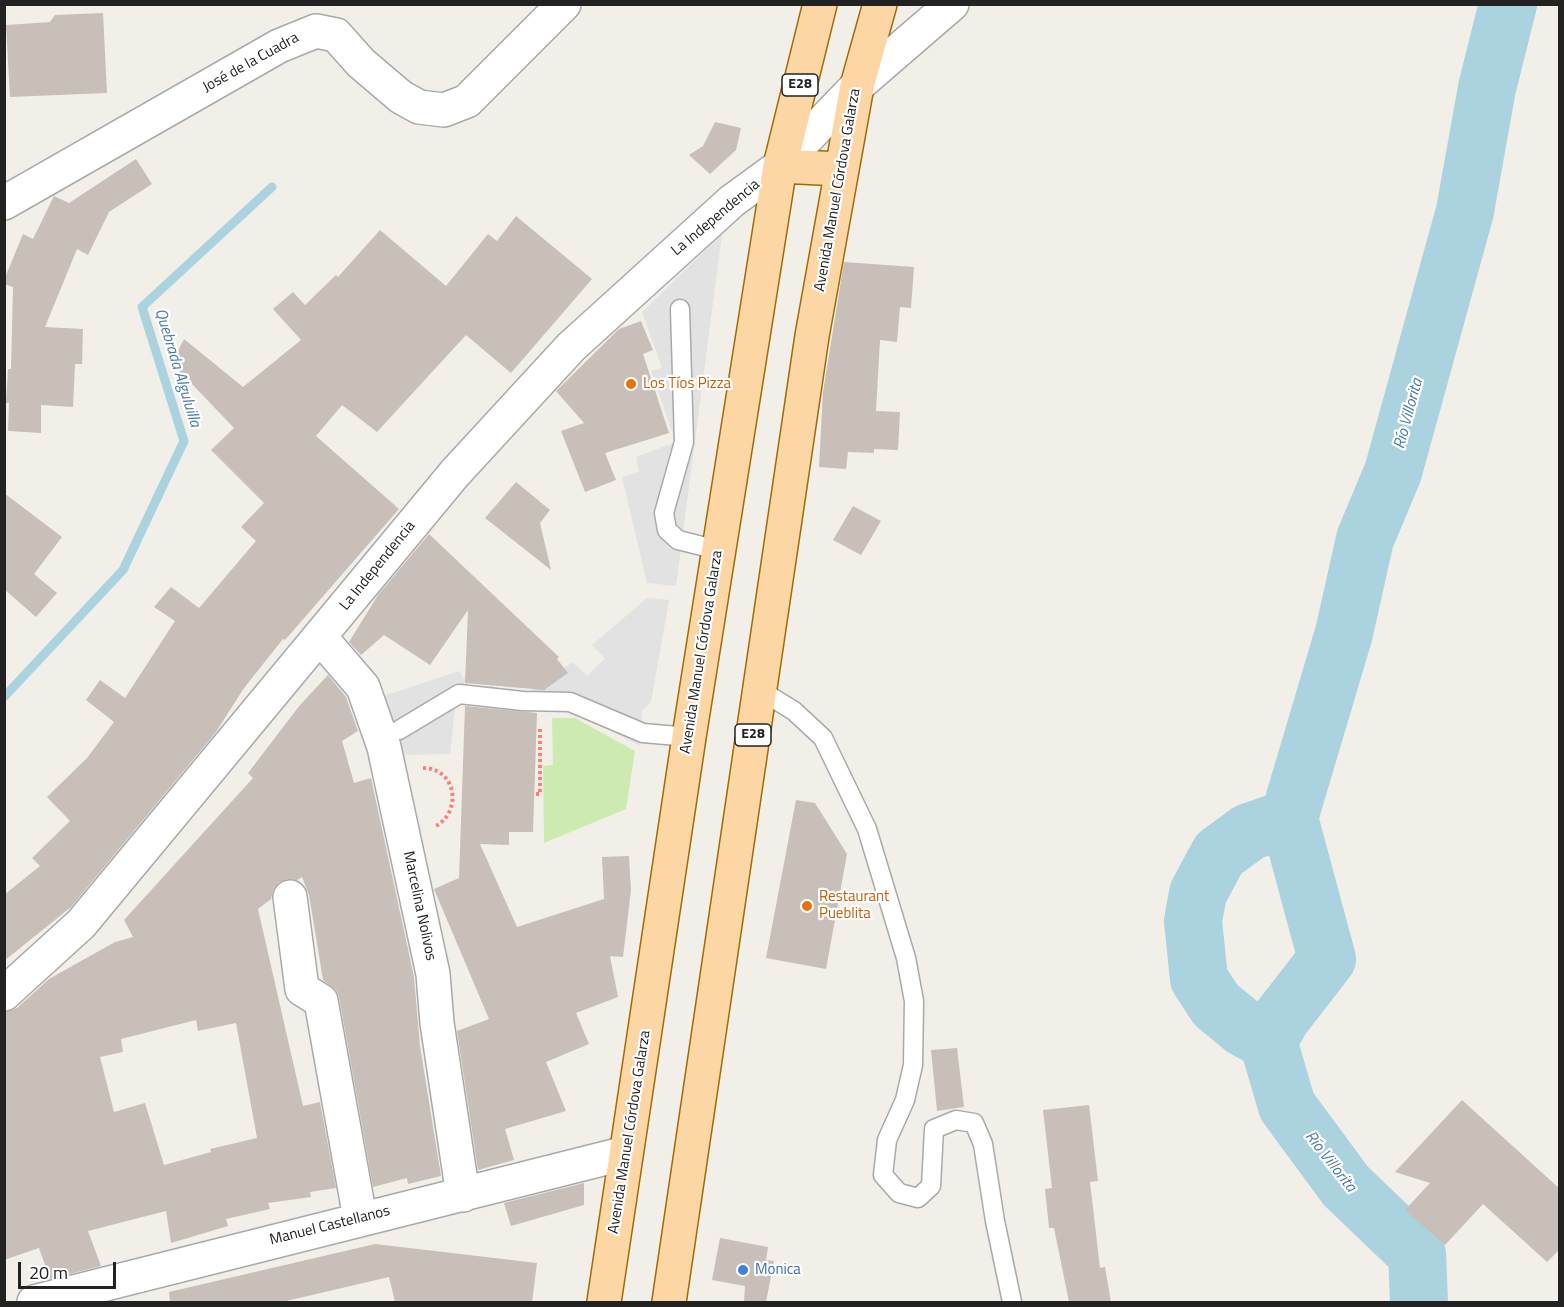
<!DOCTYPE html>
<meta charset="utf-8">
<style>
body{margin:0}
#map{position:relative;width:1564px;height:1307px;overflow:hidden;background:#f2efe9;font-family:"Titillium Web",sans-serif}
canvas{display:block}
.frame{position:absolute;inset:0;border:6px solid #222;pointer-events:none}
.scale{position:absolute;left:18px;top:1262px;width:98px;height:27px;box-sizing:border-box;border:3px solid #222;border-top:0;padding-left:8px;font-size:18px;line-height:21px;white-space:nowrap;color:#222;-webkit-text-stroke:4px #fff;paint-order:stroke}
</style>
<div id="map">
<canvas width="1564" height="1307"></canvas>
<div class="frame"></div>
<div class="scale">20 m</div>
</div>
<script>
const g = document.querySelector('canvas').getContext('2d');
g.lineJoin = 'round';
function paint(path, color) { g.fillStyle = color; g.fill(path, 'evenodd'); }
function trace(path, color, width, dash) { g.strokeStyle = color; g.lineWidth = width; g.lineCap = dash ? 'butt' : 'round'; g.setLineDash(dash || []); g.stroke(path); }
function label(font, color, halo, rows, align = 'center') {
  g.font = font + ' "Titillium Web",sans-serif'; g.lineWidth = 4.5; g.setLineDash([]); g.textBaseline = 'middle'; g.strokeStyle = halo; g.fillStyle = color; for (const [text, x, y, turn = 0] of rows) {
    g.save(); g.translate(x, y); g.rotate((+turn || 0) * Math.PI / 180); g.textAlign = isNaN(turn) ? turn : align; if (halo) g.strokeText(text, 0, 0); g.fillText(text, 0, 0); g.restore();
  }
}
paint(new Path2D(`
 M552 718H575L635 751 626 809 544 843 543 766 553 765Z`), '#cdebb0');
paint(new Path2D(`
 M722 234 676 586 647 583 622 477 639 472 636 457 676 442 651 371 662 368 642 312Z
 M647 598 669 600 651 702 642 710 640 746 575 712 511 702 456 699 450 754 399 755 384 696 459 671 473 692 491 685 505 692 527 693 573 662 587 676 605 658 592 645Z`), '#e2e2e2');
trace(new Path2D(`
 M4 697 123 570 184 441 142 307 272 187`), '#aad3df', 9);
trace(new Path2D(`
 M1268 1041 1244 1028 1216 1005 1199 979 1193 921 1198 893 1219 854 1249 832 1289 818
 M1419 1302 1417 1254 1346 1186 1287 1106 1268 1041 1282 1017 1327 959 1289 818 1344 633 1365 539 1393 472 1465 211 1487 88 1508 4`), '#aad3df', 58);
paint(new Path2D(`
 M103 13 107 93 10 97 6 25 50 22 55 15Z
 M715 122 741 128 736 150 710 174 689 155 703 146Z
 M136 159 152 184 109 212 88 255 77 249 45 327 83 329 82 364H75L73 407 41 405V433L8 431 9 403H6L8 369H11L13 287 4 284V280L23 234 33 239 54 196 69 203Z
 M516 216 592 279 511 373 466 335 377 432 342 405 316 436 399 509 285 640 283 639 244 688 216 732 71 907 4 961V895L40 866 32 858 70 821 47 797 87 758 114 722 86 700 100 680 125 698 175 621 154 607 171 587 199 608 256 541 241 527 264 503 211 450 234 428 172 363 184 339 243 387 301 340 273 309 293 292 305 305 336 275 338 277 380 230 446 286 488 234 497 241Z
 M844 262 914 267 911 308 900 307 897 342 880 340 876 411 900 412 898 450 874 449V453L848 452 846 469 819 467 823 392Z
 M641 321 653 350 643 354 669 433 605 453 616 480 585 492 561 431 584 423 556 391 619 329Z
 M516 482 550 510 540 523 551 570 485 518Z
 M4 493 62 537 34 574 57 593 36 617 4 589Z
 M853 506 881 521 861 555 833 540Z
 M429 534 559 657 557 659 568 673 544 690 465 683 468 610 430 665 384 635 361 655 349 642 378 595Z
 M328 675 346 697 358 731 342 741 354 783 371 778 414 977 420 1046 441 1176 408 1184 407 1178 373 1187 339 997 336 990 323 980 309 895 302 877 297 880 287 879 278 883 273 890 271 899 258 909 303 1106 320 1102 336 1188 310 1192 311 1197 268 1203 270 1209 226 1219 228 1226 171 1243 166 1211 88 1231 101 1266 50 1279 39 1248 4 1260V1012L17 1008 49 979 115 942 133 937 124 920 253 778 248 773 300 705ZM196 1020 198 1031 236 1023 257 1138 210 1149 211 1152 164 1165 145 1103 114 1112 100 1057 123 1052 121 1039Z
 M465 706 537 713 533 832H509V845L480 844 517 927 604 899 602 857 629 856 631 890 623 957 610 956 618 997 576 1013 589 1044 546 1062 566 1111 505 1129 514 1160 478 1170 457 1031 489 1019 434 889 459 878Z
 M796 800 815 803 847 854 826 969 766 958Z
 M957 1048 964 1107 937 1111 931 1050Z
 M1462 1100 1560 1189V1249L1547 1262 1483 1204 1445 1245 1405 1210 1430 1183 1395 1172Z
 M1089 1105 1098 1181 1090 1182 1100 1268 1105 1267 1111 1302H1069L1054 1228H1049L1045 1189 1052 1188 1043 1110Z
 M584 1183V1205L511 1226 504 1203Z
 M720 1238 768 1247 766 1260 774 1261 766 1302H744L745 1286 712 1280Z
 M375 1244 537 1263 532 1302H395L389 1277 282 1302H170L169 1292Z`), '#c7bfb8');
const lane = new Path2D(`
 M680 309 684 442 664 513 667 530 678 540 718 550
 M760 690 794 711 823 738 867 829 906 958 914 1001 913 1065 905 1100 887 1140 883 1175 899 1193 918 1198 931 1186 934 1129 956 1120 974 1123 983 1144 995 1221 1012 1302
 M399 730 459 694 523 701 570 702 643 733 689 737`);
const street = new Path2D(`
 M4 203 279 46 316 31 336 35 361 63 401 97 419 107 444 110 467 101 564 4
 M320 637 363 687 384 747 433 974 437 1023 463 1195
 M290 897 302 989 321 1001 360 1218
 M4 994 81 924 455 473 571 347 732 201 780 166 857 86 952 4
 M34 1302 626 1153`);
const primary = new Path2D(`
 M780 166 840 169
 M604 1302 689 737 780 166 820 4
 M669 1302 812 336 857 86 880 4`);
trace(lane, '#a9a9a9', 21);
trace(street, '#a9a9a9', 36);
trace(primary, '#a06b00', 36);
trace(new Path2D(`
 M423 768C457 768 463 813 434 827
 M536 794H540V727`), '#fa8072', 4, [3, 3]);
trace(lane, '#fff', 18);
trace(street, '#fff', 33);
trace(primary, '#fcd6a4', 33);
for (const [x, y, r, color] of [
 [631,384,6,"#e8710a"],
 [807,906,6,"#e8710a"],
 [743,1270,6,"#3f7fe0"]
]) { const dot = new Path2D(); dot.arc(x, y, r, 0, 2 * Math.PI); g.fillStyle = color; g.fill(dot); trace(dot, '#fff', 2); }
for (const [x, y, w] of [
 [800,85,36],
 [753,735,36]
]) { const box = new Path2D(); box.roundRect(x - w / 2, y - 11, w, 22, 4.5); g.fillStyle = '#fff'; g.fill(box); trace(box, '#222', 1.5); }
label('bold 14px', '#222', null, [
 ["E28",800,85],
 ["E28",753,735]
]);
label('15px', '#222', '#fff', [
 ["José de la Cuadra",251,63,-29],
 ["Avenida Manuel Córdova Galarza",838,190,-80],
 ["La Independencia",716,218,-40],
 ["La Independencia",378,566,-51],
 ["Avenida Manuel Córdova Galarza",702,652,-81],
 ["Marcelina Nolivos",419,906,78],
 ["Avenida Manuel Córdova Galarza",630,1132,-81],
 ["Manuel Castellanos",330,1226,-14]
]);
label('15px', '#c56008', '#fff', [
 ["Los Tíos Pizza",643,384],
 ["Restaurant",819,897],
 ["Pueblita",819,914]
], 'left');
label('15px', '#366cbe', '#fff', [
 ["Monica",755,1270]
], 'left');
label('italic 16px', '#4a7aab', '#fff', [
 ["Quebrada Alguluilla",177,368,73],
 ["Río Villorita",1409,414,-75],
 ["Río Villorita",1330,1162,52]
]);
</script>
